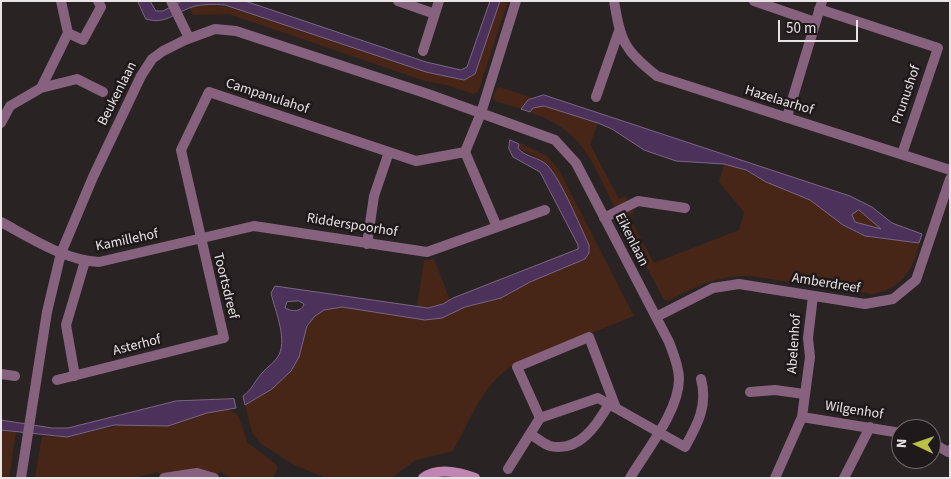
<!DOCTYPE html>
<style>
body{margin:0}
#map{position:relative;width:951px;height:479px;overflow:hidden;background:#292324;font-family:"Source Sans 3",sans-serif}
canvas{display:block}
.frame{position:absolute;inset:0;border:2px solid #e8e4e5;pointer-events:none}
.north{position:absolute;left:891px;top:419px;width:50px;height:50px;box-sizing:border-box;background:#1f191b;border:1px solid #6f6a6c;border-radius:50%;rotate:273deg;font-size:14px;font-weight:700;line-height:20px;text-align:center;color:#e8e4e5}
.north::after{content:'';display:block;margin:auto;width:18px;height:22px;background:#bac045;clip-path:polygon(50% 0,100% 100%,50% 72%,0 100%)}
.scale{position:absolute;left:778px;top:20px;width:80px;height:22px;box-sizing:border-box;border:2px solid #e8e4e5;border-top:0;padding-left:6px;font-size:15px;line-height:18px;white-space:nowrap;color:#e8e4e5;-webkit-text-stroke:4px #1f191b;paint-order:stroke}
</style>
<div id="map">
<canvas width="951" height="479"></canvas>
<div class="frame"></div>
<div class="north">N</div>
<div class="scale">50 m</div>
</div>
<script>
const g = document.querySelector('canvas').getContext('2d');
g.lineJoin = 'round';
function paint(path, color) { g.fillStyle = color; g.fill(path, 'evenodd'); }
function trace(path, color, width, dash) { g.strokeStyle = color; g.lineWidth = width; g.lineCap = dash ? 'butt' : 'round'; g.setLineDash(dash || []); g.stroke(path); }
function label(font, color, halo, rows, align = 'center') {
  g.font = font + ' "Source Sans 3",sans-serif'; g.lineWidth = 5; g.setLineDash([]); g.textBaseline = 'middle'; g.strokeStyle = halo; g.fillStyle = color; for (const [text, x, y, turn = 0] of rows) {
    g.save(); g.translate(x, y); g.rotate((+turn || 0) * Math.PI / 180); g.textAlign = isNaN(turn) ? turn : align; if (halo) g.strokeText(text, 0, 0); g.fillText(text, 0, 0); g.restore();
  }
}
paint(new Path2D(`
 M500 1H508L478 92 473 94 447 85 425 81 229 14 193 15 189 8 210 4 239 9 426 72 464 80 475 74Z
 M500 87 533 98 528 100 521 109 495 101 493 97 496 89Z
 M544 106 598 123 590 144 619 199 625 196 628 201 615 207C590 159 585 132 530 112L533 108Z
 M520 143 547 156 559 170 634 316 513 365C480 387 472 418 453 451L416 460 391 478H326L294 465 260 443 252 432 245 405 272 389 291 371 299 357 307 326 315 316 324 310 342 307 425 320 442 318 464 307 492 301 526 284 585 259 589 245 549 167 536 157 519 149Z
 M724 164C740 167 752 175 766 182 783 190 802 195 818 205 832 215 843 227 859 234 878 243 899 236 919 243 914 270 901 289 873 294L750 276C718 275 696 286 668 301L664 300 619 215 631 208 634 213 629 216 654 263 739 230 744 212 719 182Z
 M859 210 864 212 881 229 855 222 852 215Z
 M434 259 450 300 436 307 417 306 424 260Z
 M222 410H229L238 415 248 443 277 465 278 468 272 478H231L220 471 218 475 196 469 162 475 157 472 135 478H35L42 436 67 437 121 425 168 426 207 413Z
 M1 428 16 432 9 478H1Z`), '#482617');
const water = new Path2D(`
 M138 1H150L156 11H163L182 1H245L426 62 461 70 467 67 490 1H500L475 74 464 80 426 72 225 5C214 4 202 4 192 7 175 13 165 25 146 19Z
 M544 95 850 196 872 207 892 223 922 234 919 243 865 236 843 225 810 200 766 182 746 170 724 164 676 161 644 150 612 129 598 123 544 106 533 108 530 112 521 109 528 100ZM859 210 881 229 855 222 852 215Z
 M510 140 519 144 518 148C524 157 540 157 548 166 562 182 579 224 589 245V253L585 259 530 282 501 298 465 307 442 318 425 320 342 307 324 310 315 316 307 326 299 357 291 371 272 389 245 405 243 396C252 390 255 380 263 372 267 367 273 364 277 358 289 342 275 311 271 293L275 286 428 308 443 304 453 298 578 249V245L540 172 513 157 509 149ZM299 301 304 304C302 312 292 312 285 308L287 302Z
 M234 399 236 408 207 413 168 426 114 425 67 437 1 430V420L52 428H68L176 401Z`);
paint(water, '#4c315b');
trace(water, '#7b6784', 1);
trace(new Path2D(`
 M171 1 189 38
 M398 1 435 14
 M614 1C621 42 624 50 657 76L950 170
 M754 1 815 22
 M819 9 938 48 902 154
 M68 33 83 40 101 7 98 1
 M423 51 439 1
 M41 88 68 33 61 1
 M596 97 619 31
 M787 117 822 1
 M1 123 10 106 41 88 77 79 103 92
 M604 218 638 201 685 208
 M1 222C31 238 64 260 99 262L254 226 427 252 545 210
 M497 227 465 152 481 113 516 1
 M367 244 374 196 389 152
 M656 317 713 288 739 284 865 304 893 299 916 280 950 179
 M1 374 15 376
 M75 376 66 325 85 261
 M57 380 224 338 181 150 209 92 416 161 465 152
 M750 392 775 390 804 394
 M802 417 901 433
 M540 418 517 367 589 337 616 408
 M530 434C536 437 543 444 550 446 579 453 597 425 609 404
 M931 442 948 452 950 450
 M508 469 540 418 598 398 685 447C698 424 708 405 701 379
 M21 478 47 312 61 253 93 177 141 76 152 59 163 51 185 40 215 29 236 31 428 94 555 140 576 163 669 342C673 353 679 366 679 379 679 411 646 451 630 478
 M164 478 197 473 214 478
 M775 478 802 417 810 357 808 338 813 296
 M844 478 870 427`), '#87627e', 10);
trace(new Path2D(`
 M423 478C438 467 459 472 475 478`), '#c085b1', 10);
label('14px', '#e8e4e5', '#1f191b', [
 ["Beukenlaan",118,94,-63],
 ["Prunushof",907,95,-71],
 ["Campanulahof",267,97,18],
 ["Hazelaarhof",779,101,17],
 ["Ridderspoorhof",352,226,9],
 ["Eikenlaan",631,240,63],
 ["Kamillehof",127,241,-12],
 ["Amberdreef",826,284,9],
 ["Toortsdreef",225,286,76],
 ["Abelenhof",795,344,-86],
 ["Asterhof",137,346,-14],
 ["Wilgenhof",854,411,9]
]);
</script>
